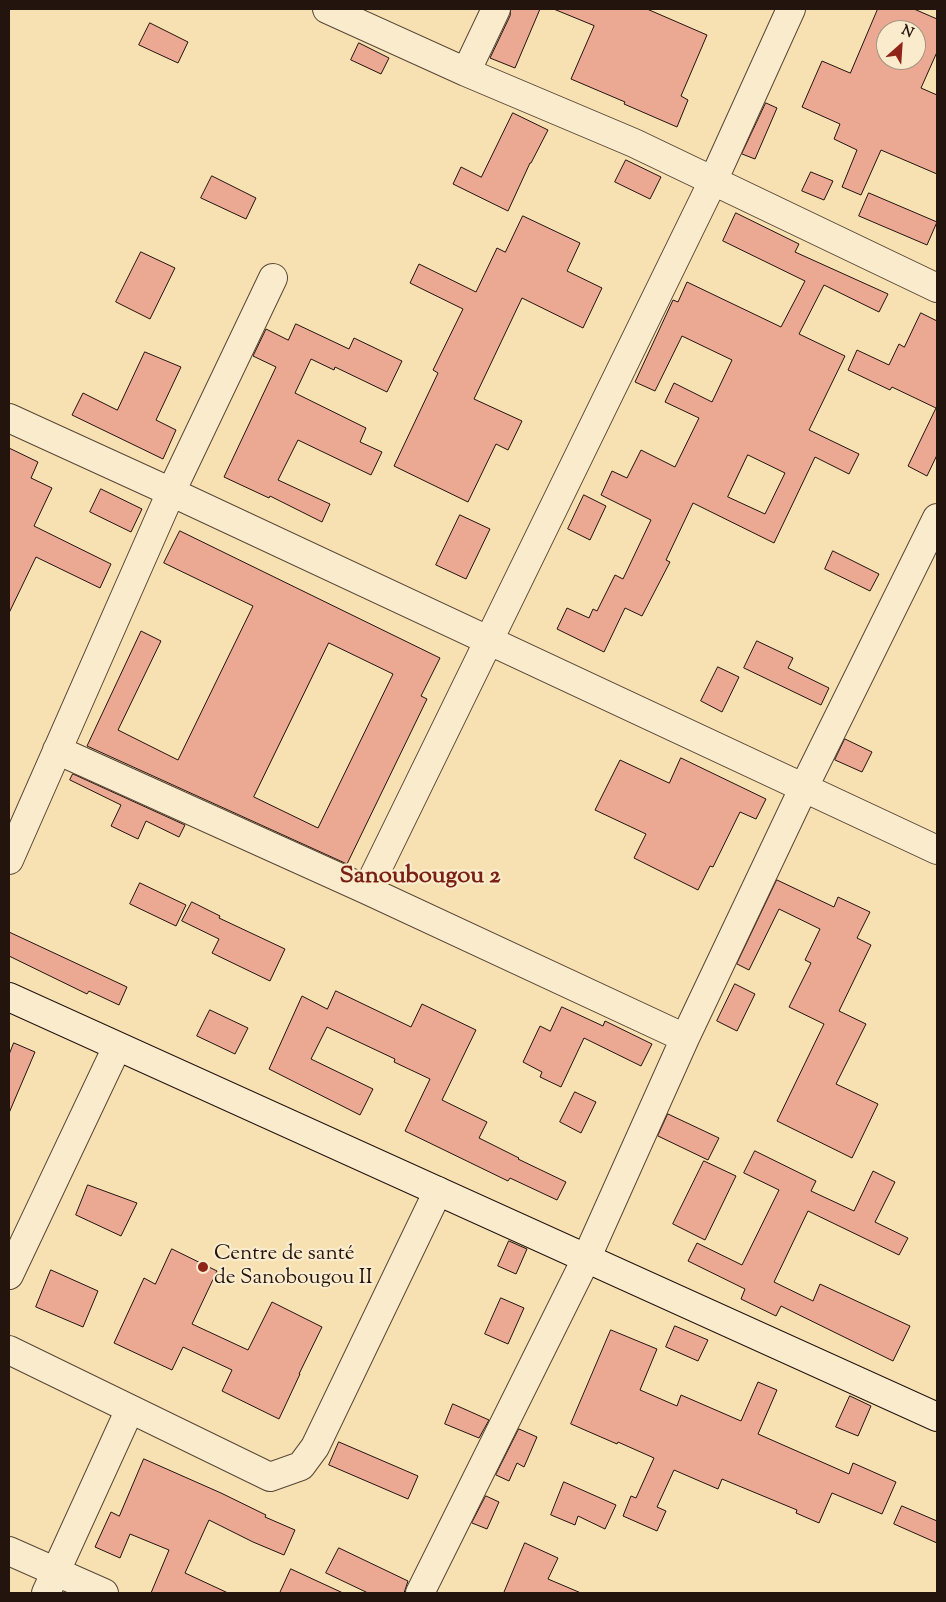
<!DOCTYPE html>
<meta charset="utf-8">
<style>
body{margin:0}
#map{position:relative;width:946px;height:1602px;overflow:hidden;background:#f7e0b1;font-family:"Sorts Mill Goudy",serif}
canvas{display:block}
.frame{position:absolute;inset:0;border:10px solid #23140d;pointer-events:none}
.north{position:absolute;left:876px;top:20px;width:50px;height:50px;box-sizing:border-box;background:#faebcc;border:1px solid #a49580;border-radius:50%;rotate:26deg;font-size:14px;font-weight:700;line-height:20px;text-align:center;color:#23140d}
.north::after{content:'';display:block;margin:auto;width:18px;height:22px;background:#8f2418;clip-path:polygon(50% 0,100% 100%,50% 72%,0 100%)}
</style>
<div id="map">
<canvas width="946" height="1602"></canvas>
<div class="frame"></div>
<div class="north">N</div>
</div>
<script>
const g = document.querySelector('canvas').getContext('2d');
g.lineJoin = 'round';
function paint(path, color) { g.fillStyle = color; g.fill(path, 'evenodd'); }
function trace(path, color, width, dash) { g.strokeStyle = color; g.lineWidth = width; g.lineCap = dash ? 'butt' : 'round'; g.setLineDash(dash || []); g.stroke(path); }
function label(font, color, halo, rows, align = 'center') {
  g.font = font + ' "Sorts Mill Goudy",serif'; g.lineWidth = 4.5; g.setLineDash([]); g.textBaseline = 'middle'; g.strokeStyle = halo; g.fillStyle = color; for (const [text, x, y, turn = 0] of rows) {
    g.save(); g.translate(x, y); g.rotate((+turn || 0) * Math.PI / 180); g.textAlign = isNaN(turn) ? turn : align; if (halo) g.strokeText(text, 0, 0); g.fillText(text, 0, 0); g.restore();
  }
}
const building = new Path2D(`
 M511 9H540L515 68 490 58 510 16Z
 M554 9H647L707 35 681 96 688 100 677 127 624 104 625 102 571 79 594 26Z
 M878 9H914L937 19V52L921 88 937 95V174L881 150 861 195 842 187 857 150 834 139 840 124 802 107 822 61 850 73ZM886 30H916V60H886Z
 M150 23 188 42 178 63 139 45Z
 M359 43 389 58 381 74 351 60Z
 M766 103 777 108 755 159 742 154Z
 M513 113 548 130 531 163H530L508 211 453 184 461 167 481 177Z
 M626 160 661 177 650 199 615 182Z
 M811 172 833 181 824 200 802 191Z
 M212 176 256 198 246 219 201 198Z
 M869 193 937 222 927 245 859 216Z
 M736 213 799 244 795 252 888 294 879 312 824 285 799 334 845 356 809 430 859 454 849 474 815 457 774 543 693 503 666 560 670 562 642 616 625 608 604 652 557 629 567 608 589 618 593 609 597 611 615 575 623 579 651 520 601 495 612 471 627 478 641 450 675 467 699 418 665 402 674 383 712 402 732 360 682 336 655 391 635 382 673 300 678 302 687 282 781 327 805 281 723 241ZM748 455 785 473 765 514 728 497Z
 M523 216 580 243 567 271 602 288 583 328 522 298 474 399 522 421 508 450 496 444 468 502 394 466 438 373 433 370 463 309 410 283 419 264 476 292 497 248 505 252Z
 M141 252 175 268 150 319 116 302Z
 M921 313 937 321V455L927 476 908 466 936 408 892 387 890 390 848 370 857 350 889 365 899 344 904 347Z
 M296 324 349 349 354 338 402 361 387 392 335 367 334 370 311 359 295 393 366 428 360 442 382 452 371 475 298 440 278 480 330 504 322 522 270 496 269 498 224 477 276 367 253 356 266 329 288 340Z
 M145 352 181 367 156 420 176 430 163 459 72 415 83 393 117 410Z
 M9 448 38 462 31 478 52 488 34 526 111 564 100 588 36 557 9 613Z
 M101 489 142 509 131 532 90 512Z
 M584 495 606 506 590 540 568 529Z
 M460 515 490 529 466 579 436 565Z
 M180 531 440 658 421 696 427 699 347 864 87 746 141 631 161 641 118 730 178 760 253 606 164 563ZM329 643 393 674 318 828 254 797Z
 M833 551 879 574 870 591 825 569Z
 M757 641 793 658 788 668 829 688 821 705 744 668Z
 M718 667 739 677 722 712 701 701Z
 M845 739 872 752 862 772 835 760Z
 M681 758 766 799 756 819 740 812 713 867 710 866 698 890 634 858 646 834 595 810 620 760 669 783Z
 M73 774 185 825 179 837 146 821 138 839 111 826 121 805 70 780Z
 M777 880 834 907 838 897 870 912 857 938 871 945 839 1011 866 1024 836 1084 878 1104 852 1158 777 1121 824 1024 789 1007 811 963 805 960 820 929 779 909 749 970 737 964Z
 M140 883 186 905 176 926 130 904Z
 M192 902 220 916 219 918 285 949 270 981 212 953 219 939 182 921Z
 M9 932 127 987 119 1005 89 991 87 994 9 956Z
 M735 984 755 994 737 1031 717 1021Z
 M336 991 411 1027 422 1004 476 1030 442 1100 487 1122 479 1138 519 1158 518 1159 566 1182 557 1200 510 1178 508 1181 405 1131 430 1079 394 1062 395 1059 327 1027 311 1059 373 1089 360 1115 269 1069 302 996 327 1009Z
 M562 1007 603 1026 605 1021 652 1044 641 1066 584 1038 561 1087 540 1077 542 1072 523 1062 540 1026 550 1031Z
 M210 1010 248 1028 235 1054 197 1036Z
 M14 1043 35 1052 9 1113V1055Z
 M575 1092 596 1102 581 1133 560 1122Z
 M668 1114 719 1138 708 1160 658 1136Z
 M755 1151 816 1181 811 1191 854 1211 873 1171 895 1182 875 1222 908 1238 899 1255 808 1211 774 1282 813 1301 820 1284 910 1326 893 1361 781 1306 776 1316 741 1299 745 1289 688 1261 697 1243 742 1265 779 1190 744 1173Z
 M704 1161 736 1176 705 1240 673 1224Z
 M88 1185 137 1203 121 1236 76 1215Z
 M509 1241 527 1249 516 1274 498 1266Z
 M172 1249 217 1271 192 1324 248 1350 272 1302 322 1327 299 1374H300L279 1419 222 1391 232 1370 183 1347 172 1370 114 1343 144 1278 155 1284Z
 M51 1270 98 1291 83 1327 36 1307Z
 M501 1298 524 1308 508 1344 485 1334Z
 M675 1326 708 1340 698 1361 666 1347Z
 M611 1330 657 1349 640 1390 677 1406 681 1395 741 1421 758 1382 777 1390 758 1434 849 1474 853 1463 896 1482 882 1514 832 1493 819 1523 796 1513 797 1510 722 1479 718 1489 674 1470 657 1507 666 1511 657 1531 623 1516 631 1496 636 1498 654 1458 618 1442 617 1444 571 1424Z
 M850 1396 871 1406 858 1436 836 1427Z
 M453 1404 489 1420 479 1438 445 1424Z
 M519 1429 537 1437 524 1467 517 1463 509 1481 496 1475Z
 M339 1442 418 1476 408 1499 329 1465Z
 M144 1459 221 1493 266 1515 265 1517 295 1530 284 1555 253 1542 209 1520 185 1573 228 1593H151L169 1550 130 1534 120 1558 95 1547 111 1512 119 1516Z
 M564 1482 616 1505 605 1529 578 1516 575 1525 551 1515Z
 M486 1496 499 1502 487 1529 472 1523Z
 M902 1506 937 1521V1543L894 1524Z
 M525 1543 558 1558 548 1579 581 1593H504Z
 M339 1548 408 1581 404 1593H368L326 1573Z
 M291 1569 343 1593H280Z`);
paint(building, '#eba993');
trace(building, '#23140d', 1);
const minor = new Path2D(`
 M327 9 466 72 634 143 937 288
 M466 72 496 9
 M9 418 171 492 937 850
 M57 750 367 890 685 1038
 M9 860 171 492 273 278
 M367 890 713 181 791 9
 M9 1275 117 1047
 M9 1350 270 1477 301 1466 315 1447 438 1191
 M9 1551 104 1593
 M46 1593 130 1409
 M420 1593 586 1259 685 1038 804 787 937 518`);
const secondary = new Path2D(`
 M9 997 937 1417`);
trace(minor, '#584736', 30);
trace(secondary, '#23140d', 30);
trace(minor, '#faebcc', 28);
trace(secondary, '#faebcc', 28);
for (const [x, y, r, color] of [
 [203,1267,6,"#8f2418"]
]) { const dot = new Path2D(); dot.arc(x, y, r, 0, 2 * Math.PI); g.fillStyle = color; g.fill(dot); trace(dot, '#faebcc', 2); }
label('21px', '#23140d', '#faebcc', [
 ["Centre de santé",214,1255],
 ["de Sanobougou II",214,1279]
], 'left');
label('bold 24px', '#7a1f14', '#faebcc', [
 ["Sanoubougou 2",420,878]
]);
</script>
